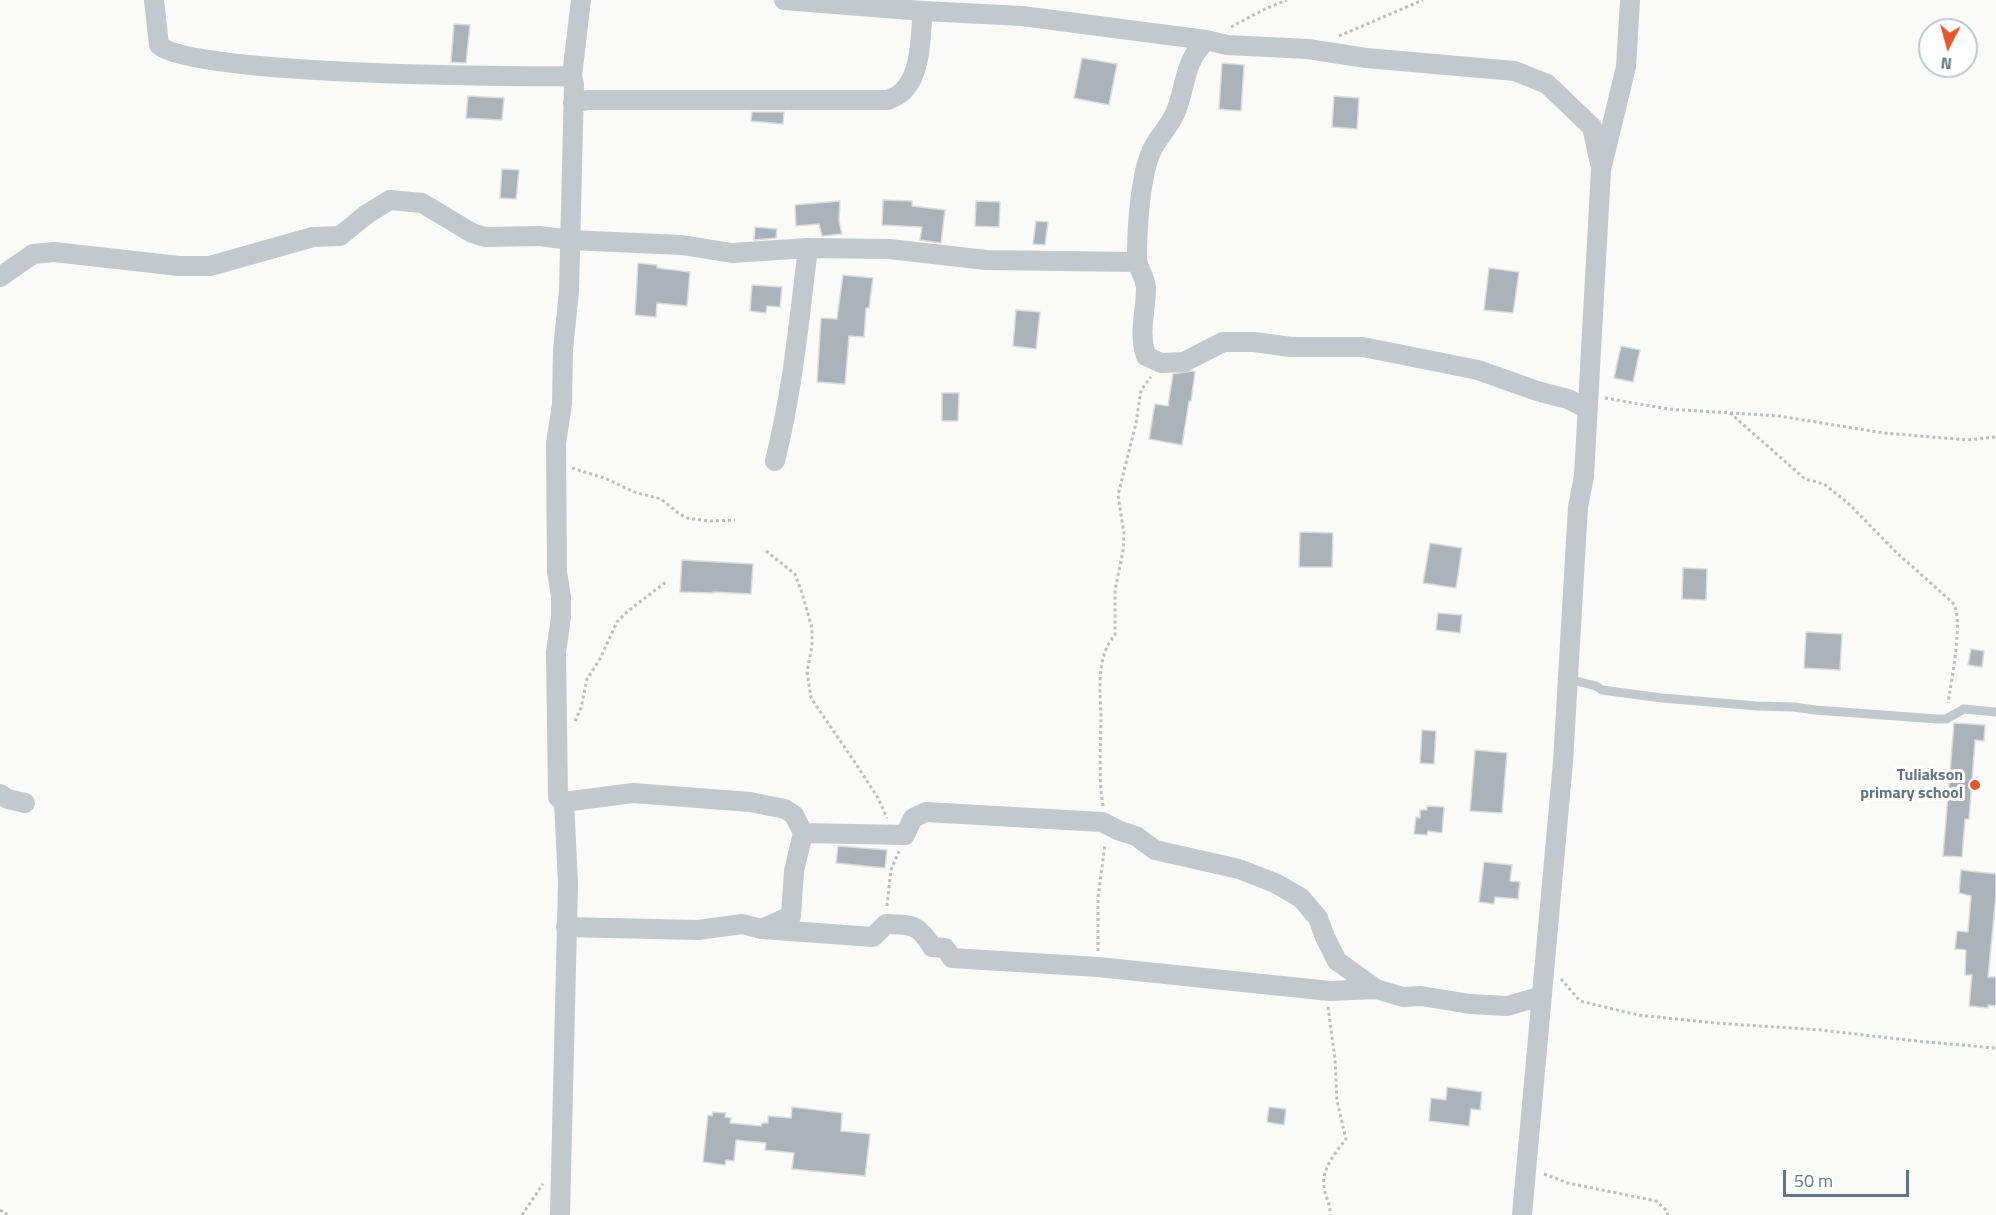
<!DOCTYPE html>
<style>
body{margin:0}
#map{position:relative;width:1996px;height:1215px;overflow:hidden;background:#fafaf8;font-family:"Titillium Web",sans-serif}
canvas{display:block}
.north{position:absolute;left:1918px;top:18px;width:60px;height:60px;box-sizing:border-box;background:#fff;border:2px solid #c1c8cd;border-radius:50%;rotate:186deg;font-size:16px;font-weight:700;line-height:24px;text-align:center;color:#657683}
.north::after{content:'';display:block;margin:auto;width:21px;height:27px;background:#e4572e;clip-path:polygon(50% 0,100% 100%,50% 72%,0 100%)}
.scale{position:absolute;left:1783px;top:1170px;width:126px;height:27px;box-sizing:border-box;border:3px solid #657683;border-top:0;padding-left:8px;font-size:18px;line-height:21px;white-space:nowrap;color:#657683;-webkit-text-stroke:4px #fff;paint-order:stroke}
</style>
<div id="map">
<canvas width="1996" height="1215"></canvas>
<div class="north">N</div>
<div class="scale">50 m</div>
</div>
<script>
const g = document.querySelector('canvas').getContext('2d');
g.lineJoin = 'round';
function paint(path, color) { g.fillStyle = color; g.fill(path, 'evenodd'); }
function trace(path, color, width, dash) { g.strokeStyle = color; g.lineWidth = width; g.lineCap = dash ? 'butt' : 'round'; g.setLineDash(dash || []); g.stroke(path); }
function label(font, color, halo, rows, align = 'center') {
  g.font = font + ' "Titillium Web",sans-serif'; g.lineWidth = 6; g.setLineDash([]); g.textBaseline = 'middle'; g.strokeStyle = halo; g.fillStyle = color; for (const [text, x, y, turn = 0] of rows) {
    g.save(); g.translate(x, y); g.rotate((+turn || 0) * Math.PI / 180); g.textAlign = isNaN(turn) ? turn : align; if (halo) g.strokeText(text, 0, 0); g.fillText(text, 0, 0); g.restore();
  }
}
const building = new Path2D(`
 M454 24 470 25 466 63 451 62Z
 M1082 58 1117 64 1109 105 1074 98Z
 M1222 63 1244 65 1241 111 1219 109Z
 M468 96 504 98 502 120 466 118Z
 M1334 96 1359 98 1357 129 1332 127Z
 M752 112H784L783 124 751 121Z
 M502 169 519 170 516 199 500 198Z
 M883 200 912 201V206L945 210 941 243 920 240 922 227 882 225Z
 M840 201 839 221 842 234 822 236 819 224 796 226 795 205Z
 M976 201 1000 202 999 227 975 226Z
 M1036 221 1048 222 1045 245 1033 244Z
 M755 227 777 229 776 238 754 240Z
 M638 263 657 265V268L690 272 687 306 657 303 656 317 635 315Z
 M1489 268 1519 272 1513 313 1484 310Z
 M843 275 873 278 869 308H866L864 337 849 336 845 384 817 382 821 318 837 319Z
 M752 285 782 287 780 307 767 306 766 313 750 311Z
 M1016 310 1040 312 1036 349 1013 346Z
 M1621 346 1640 350 1633 382 1614 378Z
 M1192 371 1195 372 1191 401H1189L1182 445 1149 439 1155 404 1168 406 1173 374Z
 M942 393H959L958 421H942Z
 M1300 532 1333 533 1332 567H1299Z
 M1430 543 1462 548 1456 588 1423 583Z
 M682 560 753 564 751 594 713 592V593L680 592Z
 M1683 568 1707 569 1706 600 1682 599Z
 M1438 613 1462 615 1460 633 1436 630Z
 M1806 632 1842 634 1840 670 1804 668Z
 M1971 649 1984 651 1982 667 1968 665Z
 M1954 723 1985 725 1984 741 1975 740 1969 819H1965L1962 857 1943 856Z
 M1422 730 1436 731 1434 764 1420 763Z
 M1475 750 1507 753 1502 813 1470 811Z
 M1427 806 1444 807 1442 833 1428 831 1427 835 1414 834 1416 817 1420 818V810H1427Z
 M838 846 887 850 885 868 836 863Z
 M1484 862 1512 865 1510 881 1520 882 1518 899 1495 897 1494 904 1479 902Z
 M1961 870 1996 874V895L1988 977H1996V1006L1988 1005V1008L1969 1006 1972 975H1965L1966 950 1955 949 1957 931 1968 932 1971 896 1959 893Z
 M1447 1087 1482 1092 1480 1110 1471 1109 1469 1126 1429 1121 1431 1098 1446 1100Z
 M792 1107 842 1113 841 1131 870 1134 865 1176 792 1169 794 1153 765 1150 766 1143 736 1140 734 1161 726 1160 725 1165 703 1162 708 1115 712 1116 713 1112 726 1113 725 1117 731 1118 730 1123 761 1126 762 1123H768V1116L791 1118Z
 M1269 1107 1286 1109 1284 1125 1267 1122Z`);
paint(building, '#aab3b9');
trace(building, '#dcdcda', 1.5);
trace(new Path2D(`
 M1231 27 1265 9 1287 0
 M1339 36 1423 0
 M1605 398 1668 409 1779 416 1884 433 1967 440 1996 437
 M1730 413 1805 479 1824 484 1848 503 1897 553 1953 603C1964 618 1951 683 1948 703
 M572 468 607 479 634 492 661 499 678 513 687 518 709 521 735 520
 M766 551 795 574 802 593 812 628V646L807 672 811 698 856 764 878 798 887 818
 M575 721 581 708 587 679 600 659 617 622 628 611 666 582
 M1103 806C1098 776 1101 746 1101 716 1100 690 1096 656 1115 635V590L1123 551 1124 533 1118 495 1136 423 1141 390 1151 377
 M887 906 891 870 899 851
 M1098 951V898L1105 844
 M1561 979 1580 1001 1638 1015 1715 1023 1821 1030 1925 1042 1996 1048
 M1328 1007 1335 1059 1337 1101 1346 1139C1336 1152 1321 1169 1324 1187 1325 1197 1331 1204 1330 1215
 M1544 1174 1568 1183 1656 1201 1666 1210 1668 1215
 M0 1210 8 1215
 M522 1215 543 1184`), '#bbbfc2', 3, [3, 3]);
trace(new Path2D(`
 M1568 679 1596 686 1602 690 1662 698 1757 706 1794 707 1815 710 1937 719H1946L1964 709 1996 712`), '#c3c8cc', 9);
trace(new Path2D(`
 M154 0 159 45C189 75 513 77 572 76
 M784 0 923 11 1022 16 1206 40 1227 45 1308 49 1366 58 1515 71 1547 84 1592 127 1600 164
 M1206 40C1183 64 1187 83 1176 111 1171 124 1161 134 1154 146 1140 170 1137 230 1137 258 1137 268 1145 275 1146 288 1146 313 1138 332 1146 356L1161 363 1184 362 1223 342H1254L1291 347H1363L1478 370 1537 391 1568 399 1586 408
 M573 103 588 100H888C894 97 900 95 904 90 922 71 920 35 923 11
 M0 277 33 254 54 252 179 266H210L313 237 340 236 367 214 390 200 422 203 472 233 485 237 540 236 570 240 682 245 732 253 808 248 889 249 986 260 1137 262
 M775 461C793 389 799 321 808 248
 M0 794 8 799 25 803
 M564 802 633 793 750 802 785 809 794 815 803 833 905 835 913 818 926 812 1102 822 1120 831 1136 836 1155 850 1239 869 1275 883 1301 898 1318 918 1325 937 1337 961 1376 989
 M566 927 698 930 742 924 762 929 791 916 794 871 803 833
 M762 929 873 937 886 924C911 925 918 923 932 947L945 948 952 958 1098 967 1330 991 1376 989 1403 997 1421 996 1470 1004 1507 1006 1542 996
 M560 1215 568 883 564 802 558 797 556 652 561 617V597L557 572 556 443 562 404 563 350 569 291 574 85 572 76 581 0
 M1522 1215 1563 762 1578 507 1584 476 1601 170 1626 67 1630 0`), '#c3c8cc', 20);
for (const [x, y, r, color] of [
 [1975,785,6,"#e4572e"]
]) { const dot = new Path2D(); dot.arc(x, y, r, 0, 2 * Math.PI); g.fillStyle = color; g.fill(dot); trace(dot, '#fff', 2); }
label('bold 16px', '#657683', '#fff', [
 ["Tuliakson",1963,776],
 ["primary school",1963,794]
], 'right');
</script>
